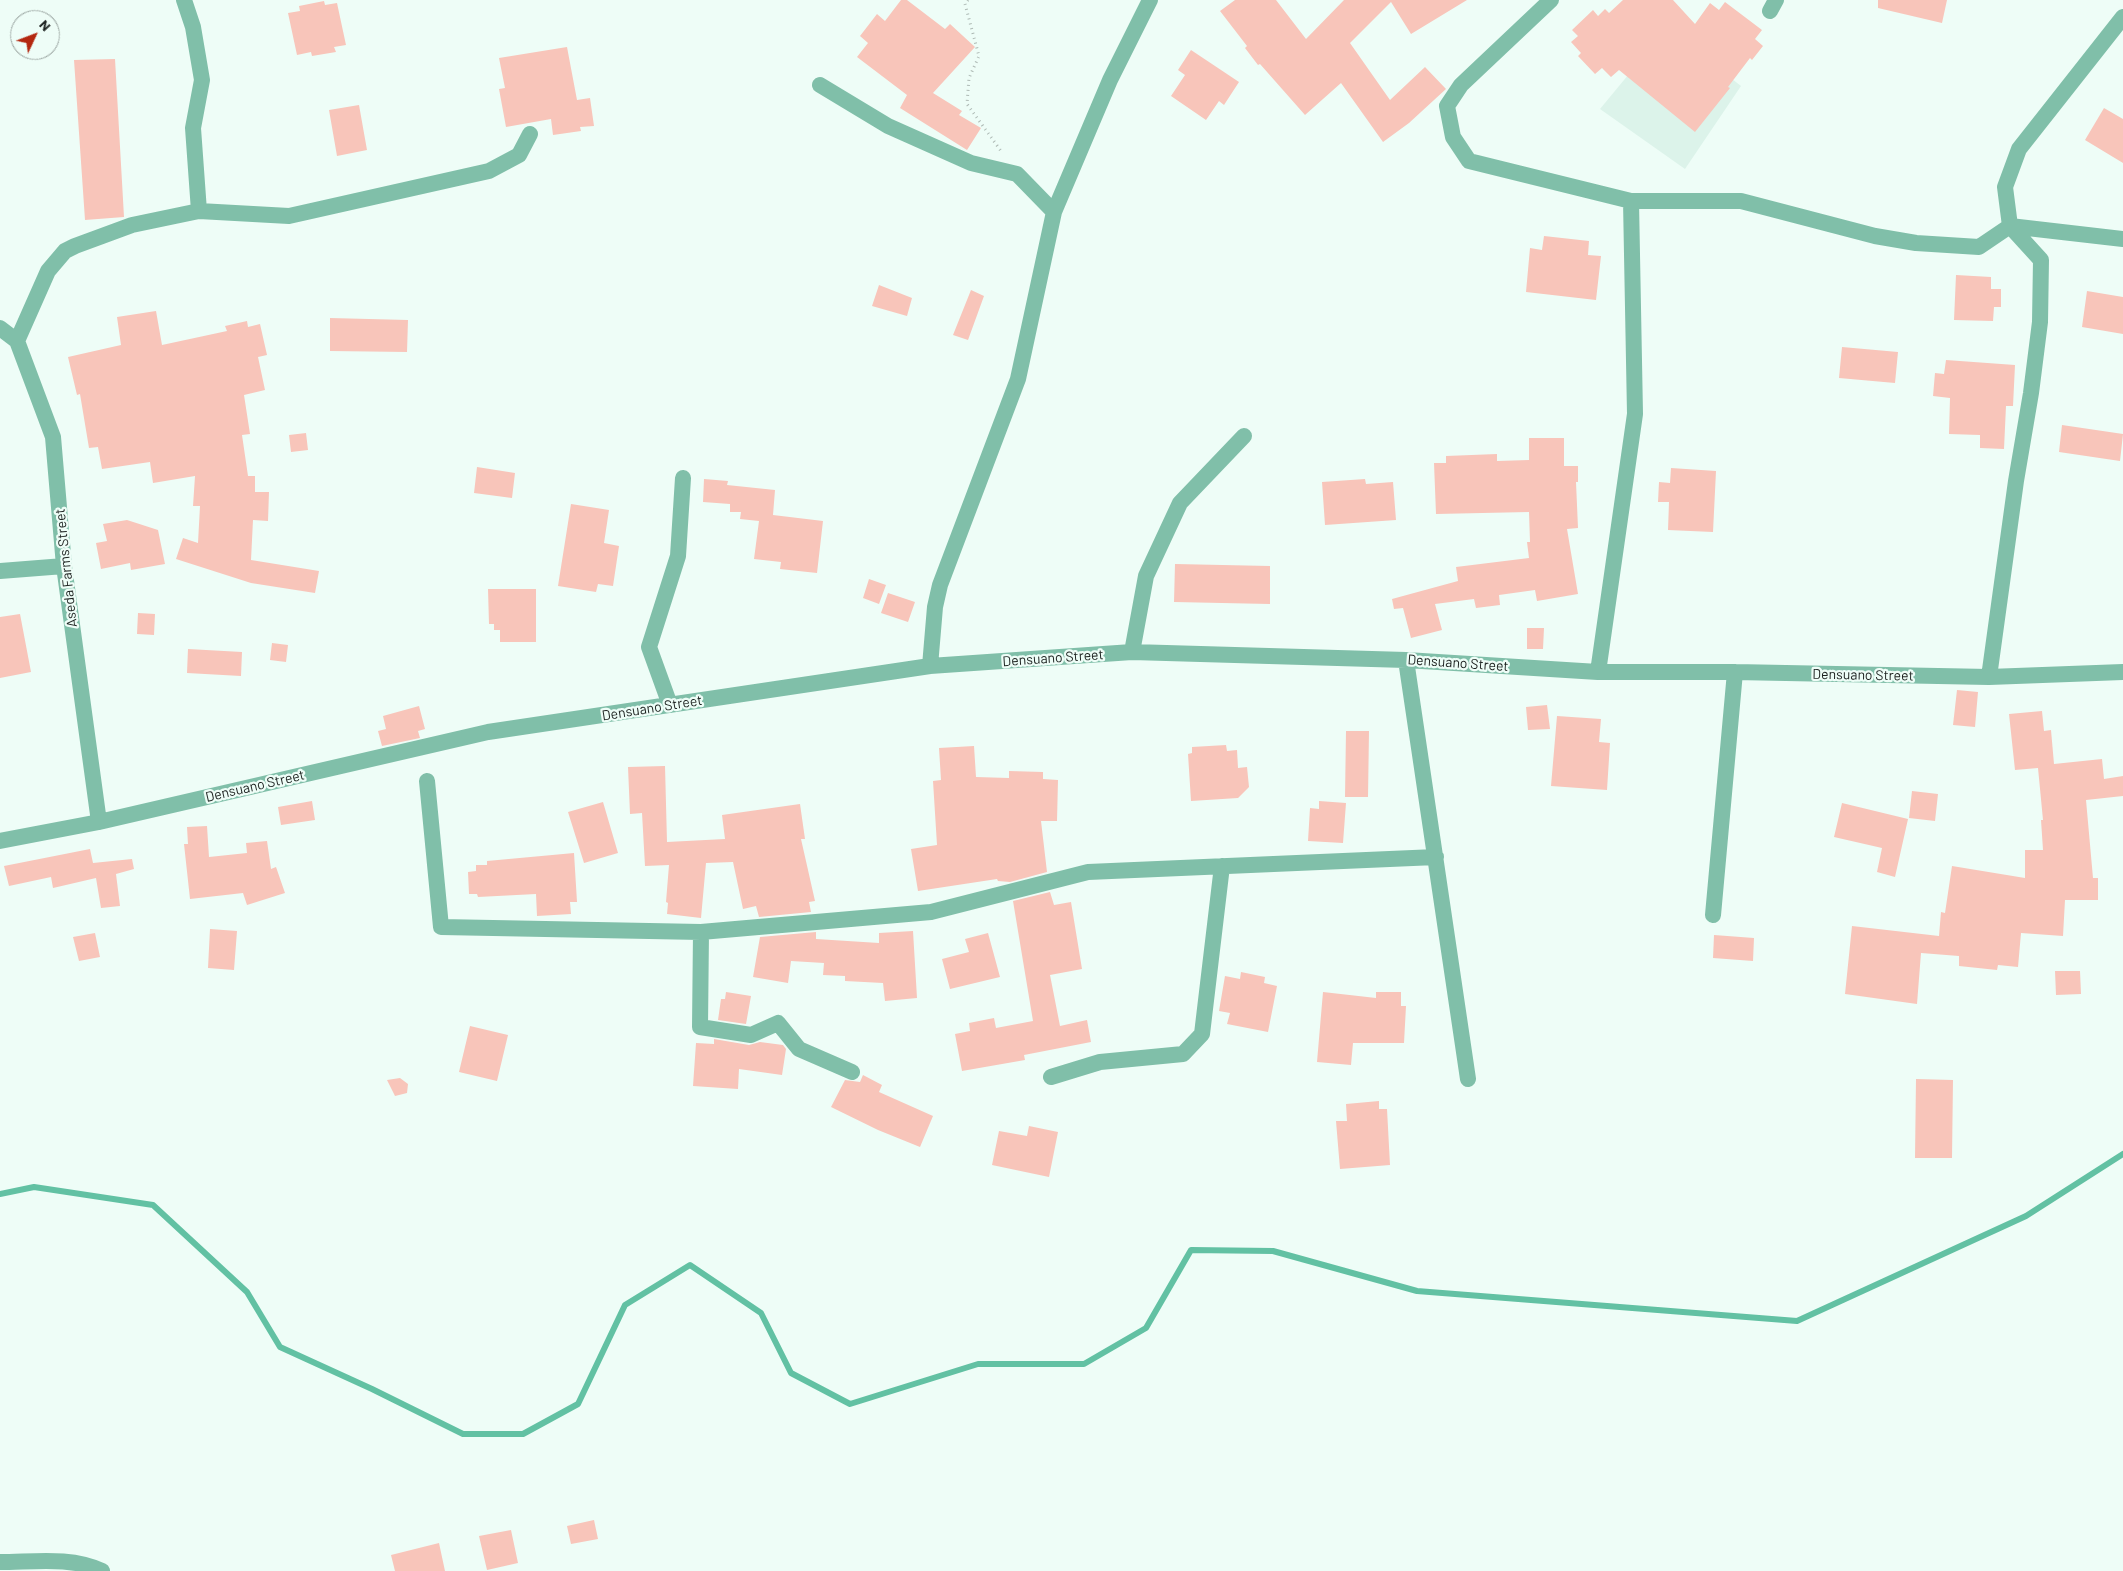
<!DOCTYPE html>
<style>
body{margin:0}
#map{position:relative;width:2123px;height:1571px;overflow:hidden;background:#eefdf7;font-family:Barlow,sans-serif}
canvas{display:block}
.north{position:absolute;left:10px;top:10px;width:50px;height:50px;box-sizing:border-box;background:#eefdf7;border:1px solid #9aa5a1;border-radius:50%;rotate:47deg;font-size:14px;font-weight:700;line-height:20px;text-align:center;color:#1c211f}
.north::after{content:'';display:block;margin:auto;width:18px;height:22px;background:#b42810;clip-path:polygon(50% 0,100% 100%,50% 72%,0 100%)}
</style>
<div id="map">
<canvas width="2123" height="1571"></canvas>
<div class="north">N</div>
</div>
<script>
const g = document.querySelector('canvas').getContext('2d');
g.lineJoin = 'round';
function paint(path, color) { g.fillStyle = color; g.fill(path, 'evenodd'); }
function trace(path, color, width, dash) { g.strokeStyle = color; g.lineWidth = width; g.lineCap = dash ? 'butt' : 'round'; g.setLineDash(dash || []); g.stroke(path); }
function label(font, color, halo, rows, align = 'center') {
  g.font = font + ' Barlow,sans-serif'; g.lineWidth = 4.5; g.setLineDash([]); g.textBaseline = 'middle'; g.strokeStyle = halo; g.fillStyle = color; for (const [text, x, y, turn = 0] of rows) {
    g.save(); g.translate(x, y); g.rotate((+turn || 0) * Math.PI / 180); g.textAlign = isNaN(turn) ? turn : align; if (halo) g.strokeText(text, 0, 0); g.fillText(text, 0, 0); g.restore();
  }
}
paint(new Path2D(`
 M1667 28 1741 86 1685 169 1600 109Z`), '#dcf3ea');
trace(new Path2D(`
 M0 1194 34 1187 153 1205 247 1292 280 1347 372 1389 463 1434H523L578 1404 625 1305 690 1265 761 1313 791 1373 850 1404 978 1364H1084L1146 1328 1191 1250 1273 1251 1417 1291 1797 1321 2026 1216 2123 1154`), '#62c1a3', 6);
paint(new Path2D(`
 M901 0H907L945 29 950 24 975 47 933 93 962 111 959 115 981 128 967 150 900 108 907 95 857 57 868 43 860 36 877 14 885 21Z
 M1235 0H1276L1306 39 1344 0H1467L1411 34 1391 2 1350 43 1390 100 1425 67 1446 89 1409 123 1383 142 1341 83 1305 115 1260 64 1258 65 1245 48 1247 46 1220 11Z
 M1623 0H1673L1695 24 1710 3 1719 10 1725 2 1762 30 1755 39 1763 46 1752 60 1750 58 1728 87 1730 88 1695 132 1619 70 1611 77 1602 68 1595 74 1578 56 1581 53 1571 42 1578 36 1572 30 1593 10 1598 16 1605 9 1609 13Z
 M1878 0H1947L1942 23 1878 8Z
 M324 1 325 5 337 3 346 45 334 47 336 52 312 56 311 52 297 55 288 13 300 11 299 6Z
 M567 47 577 100 590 98 594 126 580 127 581 131 553 135 551 119 506 127 499 89 505 88 499 58Z
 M1191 50 1239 82 1224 105 1219 101 1206 120 1171 96 1185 75 1178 70Z
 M115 59 124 217 85 220 74 60Z
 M359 105 367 150 337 156 329 110Z
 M2104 108 2123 119V163L2085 140Z
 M1544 236 1589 241 1588 255 1601 256 1596 300 1526 292 1530 248 1542 250Z
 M1956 275 1991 277V289H2001V307H1994L1993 321 1954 320Z
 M879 285 912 298 907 316 872 306Z
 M971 290 984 296 968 340 953 335Z
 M2087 291 2123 297V334L2082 327Z
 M156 311 162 345 227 331 225 326 247 321 248 327 260 324 267 355 258 357 265 390 244 395 250 434 242 435 248 476H255V492H269L268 521 253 520 251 560 319 571 315 593 251 583 176 559 183 538 198 543 200 506H193L195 476 153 483 150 462 102 469 98 447 89 448 80 394 77 395 68 357 121 345 117 317Z
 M330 318 408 320 407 352 330 351Z
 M1842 347 1898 352 1895 383 1839 378Z
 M1946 360 2015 365 2013 406H2006L2004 449 1980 448V435L1949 434 1950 398 1933 396 1935 373 1944 374Z
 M2062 425 2123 434 2120 461 2059 452Z
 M306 433 308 450 291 452 289 435Z
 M1529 438H1564V466H1578V482H1576L1578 528 1567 529 1578 594 1537 601 1535 590 1499 595 1500 605 1476 608 1474 599 1435 604 1442 630 1411 638 1403 608 1394 609 1392 599 1458 581 1456 567 1529 558 1527 542H1530L1529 512 1436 514 1434 463H1446V456L1497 454V461L1529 460Z
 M477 467 515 473 512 498 474 493Z
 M1671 468 1716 471 1713 532 1668 530 1669 502H1658L1659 482 1670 483Z
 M704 479 728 481 727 485 775 490 773 515 823 521 817 573 780 569 781 562 754 559 759 521 740 519 741 512H730V504L703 502Z
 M1365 479 1366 484 1393 482 1396 520 1325 525 1322 482Z
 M571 504 609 510 604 543 619 546 613 586 598 584 596 592 558 586Z
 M127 520 158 530 165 564 131 570 130 563 101 569 96 543 107 541 103 524Z
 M1175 564 1270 566V604L1174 602Z
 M869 579 886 585 879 604 863 598Z
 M488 589H536V642H500V630H494V624H489Z
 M888 593 915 602 908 622 881 613Z
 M138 613 155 614 154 635 137 634Z
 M20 614 31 672 0 678V617Z
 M1527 628H1544L1543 649H1527Z
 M272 643 288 645 286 662 270 660Z
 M188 649 242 652 241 676 187 673Z
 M1957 690 1978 692 1975 727 1953 725Z
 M1547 705 1550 729 1528 730 1526 707Z
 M419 706 425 729 418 731 420 738 382 746 378 731 386 729 383 716Z
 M2042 711 2044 731 2051 730 2054 764 2102 759 2104 779 2123 776V796L2086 800 2093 878H2098V900H2065L2063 936 2021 933 2018 967 1998 965 1997 970 1959 966V956L1921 953 1917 1004 1845 994 1852 926 1939 936 1941 912 1945 913 1952 866 2025 878V850H2043L2041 820H2043L2038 768 2015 770 2009 714Z
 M1557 716 1601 719 1599 742 1610 743 1607 790 1551 786Z
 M1346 731H1369L1368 797H1345Z
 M1226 745 1227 751 1237 750 1238 768 1247 767 1249 787 1238 798 1191 801 1188 754 1192 753V747Z
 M974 746 976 777 1009 778V771L1043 772V779L1058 780 1057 821H1041L1047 872 1010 882 998 881 997 879 918 891 911 849 937 845 933 781 941 780 939 748Z
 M665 766 667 842 725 839 722 815 800 804 805 839H801L815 901 809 902 811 912 759 917 756 906 743 909 733 862 706 863 701 918 667 914 668 903 666 902 669 865 645 866 642 813 630 814 628 767Z
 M1912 791 1938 794 1935 821 1909 818Z
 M312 801 315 820 281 825 278 807Z
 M1319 801 1346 803 1343 843 1308 841 1310 808 1319 809Z
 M603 802 618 853 584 863 568 812Z
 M1842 803 1908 819 1895 877 1877 872 1882 848 1834 837Z
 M207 826 209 857 247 853 246 843 267 841 271 869 276 867 285 893 247 905 243 893 190 899 184 844H188L187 827Z
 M90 849 93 863 132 859 134 869 116 874 120 906 101 908 96 878 53 888 51 877 9 886 4 866Z
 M574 853 577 902H570L571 914 537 916 536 894 478 897 477 894H469L468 872 476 871V865H487V861Z
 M1050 892 1054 905 1071 902 1082 969 1050 975 1060 1026 1087 1020 1091 1042 1024 1055 1025 1060 962 1071 955 1034 970 1031 969 1023 994 1018 996 1028 1033 1021 1013 901Z
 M210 929 237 931 234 970 208 968Z
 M913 931 917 998 885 1001 883 983 845 981V976L823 975 824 963 791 961 788 983 753 977 760 937 816 932V939L879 943V933Z
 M95 933 100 957 79 961 73 937Z
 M988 933 1000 977 950 989 942 959 969 952 965 939Z
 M1714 935 1754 938 1753 961 1713 958Z
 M2055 971H2080L2081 994 2056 995Z
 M1241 972 1265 977 1264 983 1277 986 1268 1032 1227 1024 1230 1013 1219 1011 1225 976 1240 979Z
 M726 992 751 996 746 1024 718 1020 721 999H725Z
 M1323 992 1376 998V992H1401V1006H1406L1404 1043H1353L1351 1065 1317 1062Z
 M470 1026 508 1035 497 1081 459 1072Z
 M714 1039 749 1045 760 1042 783 1045 786 1049 782 1075 739 1069 738 1089 693 1086 696 1043 714 1044Z
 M863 1075 882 1085 879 1092 933 1116 920 1147 878 1130 831 1107 845 1080 860 1082Z
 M400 1078 408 1084 407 1093 395 1096 387 1080Z
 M1916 1079 1953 1080 1952 1158H1915Z
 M1379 1101V1109H1387L1390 1165 1340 1169 1336 1121H1347L1346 1104Z
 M1029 1126 1058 1132 1049 1177 992 1165 999 1131 1027 1136Z
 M594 1520 598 1539 571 1544 567 1526Z
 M511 1530 518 1563 487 1570 479 1536Z
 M439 1543 445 1571H395L391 1555Z`), '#f8c5ba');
trace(new Path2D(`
 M968 0 965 4 979 56 969 78 967 104 1001 151`), '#aebab5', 3, [1, 4]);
trace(new Path2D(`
 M184 0 193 27 202 80 193 128 199 211
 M1551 0 1461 85 1447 106 1453 137 1469 161 1631 201H1741L1875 236 1916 243 1979 247 2010 226 2123 239
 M1770 11 1776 0
 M820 85 888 126 971 163 1017 174 1054 212
 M0 328 17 341 53 437 64 566 99 822
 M17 341 48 271 65 251 75 246 132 225 199 211 289 216 489 171 519 155 530 134
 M0 571 64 566
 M1132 652 1146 576 1180 503 1244 436
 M1406 660 1468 1079
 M930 666 935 607 940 585 1018 379 1054 212 1110 80 1150 0
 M1598 672 1635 414 1631 201
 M1989 677 2016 481 2031 393 2040 322 2041 260 2010 226 2005 187 2019 149 2123 17
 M670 705 649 647 678 556 683 478
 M427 781 441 927 701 932 931 912 1088 872 1436 857
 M0 841 99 822 488 732 930 666 1132 652 1406 660 1598 672H1735L1989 677 2123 672
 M1713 915 1735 672
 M701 932 700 1027 751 1035 778 1023 799 1049 852 1072
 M1051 1077 1100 1062 1183 1054 1202 1034 1222 866
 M0 1562C33 1562 71 1556 102 1571`), '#80bfa9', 16);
label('14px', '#1c211f', '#eefdf7', [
 ["Aseda Farms Street",66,568,-96],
 ["Densuano Street",1053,658,-4],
 ["Densuano Street",1458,663,4],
 ["Densuano Street",1863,675,1],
 ["Densuano Street",652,708,-9],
 ["Densuano Street",255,786,-13]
]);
</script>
